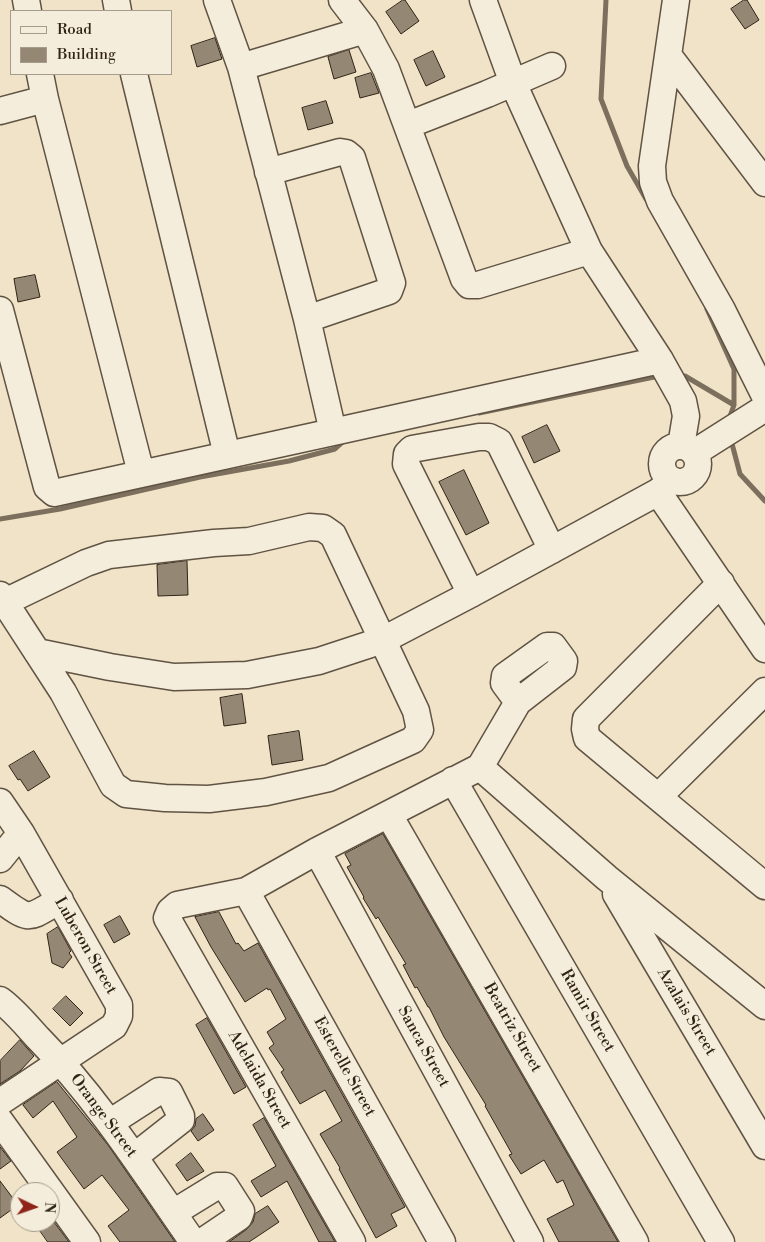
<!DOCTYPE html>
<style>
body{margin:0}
#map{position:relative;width:765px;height:1242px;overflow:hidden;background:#f0e3c7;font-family:"Libre Bodoni",serif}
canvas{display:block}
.legend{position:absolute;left:10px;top:10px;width:162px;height:65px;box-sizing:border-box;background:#f5eddb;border:1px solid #a69c8d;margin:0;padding:6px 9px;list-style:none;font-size:15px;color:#302317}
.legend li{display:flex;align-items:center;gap:10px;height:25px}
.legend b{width:25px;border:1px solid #a69c8d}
.north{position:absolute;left:10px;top:1182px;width:50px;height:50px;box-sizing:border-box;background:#f5eddb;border:1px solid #a69c8d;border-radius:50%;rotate:93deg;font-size:14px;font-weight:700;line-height:20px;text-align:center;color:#302317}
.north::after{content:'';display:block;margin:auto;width:18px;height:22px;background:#8f2418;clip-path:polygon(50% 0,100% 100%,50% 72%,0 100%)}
</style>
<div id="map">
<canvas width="765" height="1242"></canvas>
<ul class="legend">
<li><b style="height:6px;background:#f5eddb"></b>Road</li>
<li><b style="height:14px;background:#948773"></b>Building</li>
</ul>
<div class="north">N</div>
</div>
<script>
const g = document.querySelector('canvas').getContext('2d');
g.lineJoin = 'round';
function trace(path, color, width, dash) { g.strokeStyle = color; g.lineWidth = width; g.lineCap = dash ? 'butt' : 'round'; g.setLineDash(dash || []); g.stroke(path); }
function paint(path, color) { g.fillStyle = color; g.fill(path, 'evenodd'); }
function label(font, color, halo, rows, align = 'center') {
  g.font = font + ' "Libre Bodoni",serif'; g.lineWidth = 4; g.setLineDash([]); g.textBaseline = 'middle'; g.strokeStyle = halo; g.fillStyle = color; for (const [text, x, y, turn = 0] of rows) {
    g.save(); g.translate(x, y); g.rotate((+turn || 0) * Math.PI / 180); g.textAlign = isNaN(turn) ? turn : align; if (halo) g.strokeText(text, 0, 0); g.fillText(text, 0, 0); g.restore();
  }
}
trace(new Path2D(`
 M606 0 601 99 627 166 646 199
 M707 309 734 369V405L729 419
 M677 376H685L734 405
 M479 413 659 376
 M731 440 740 474 765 501
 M0 519 60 509 200 477 289 461 335 449 346 439`), '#7c6f5d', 5);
const building = new Path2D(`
 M403 0H405L419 21 401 34 386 12Z
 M744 0H747L759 20 745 29 731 9Z
 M215 38 222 59 197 67 191 46Z
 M349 50 356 72 334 79 328 57Z
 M433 51 445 77 426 86 414 60Z
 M371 73 379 93 360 98 355 78Z
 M326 101 333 123 308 130 302 108Z
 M35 275 40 297 18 302 14 279Z
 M547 425 560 451 534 463 522 437Z
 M464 470 489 523 466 535 439 482Z
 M187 561 188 595 158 596 157 565Z
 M242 694 246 723 224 726 220 698Z
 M299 731 303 760 272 765 268 736Z
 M34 751 50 777 28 791 20 779 18 780 9 766Z
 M383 834 618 1242H559L547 1219 574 1205 563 1180 557 1183 544 1160 521 1174 509 1155 512 1154 485 1106 486 1105 444 1037 429 1007H428L417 987 415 988 403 965 406 964 378 917 376 919 363 898 364 897 347 867 351 865 345 854Z
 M219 912 236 944 238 943 244 951 258 943 405 1207 391 1214 397 1226 376 1238 339 1169 340 1168 320 1134 342 1121 325 1090 300 1104 281 1072 284 1070 269 1048 274 1044 267 1032 286 1019 270 989 268 990 267 988 245 1002 211 947 195 917Z
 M120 916 130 934 114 943 104 925Z
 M58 927 71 951 69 953 72 957 63 968 52 963 47 934Z
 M66 996 83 1013 70 1026 53 1009Z
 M207 1018 246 1087 234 1094 196 1025Z
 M20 1040 34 1056 20 1071 0 1084V1061Z
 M57 1082 108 1145 175 1242H120L108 1226 129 1210 102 1175 84 1189 57 1152 77 1137 53 1101 33 1118 23 1105Z
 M203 1114 214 1130 198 1141 191 1131 195 1126 196 1119Z
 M264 1118 335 1242H319L287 1181 261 1197 251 1181 276 1166 253 1125Z
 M0 1147 11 1161 0 1169Z
 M191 1153 204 1171 187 1181 176 1165Z
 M0 1181 18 1205 0 1218Z
 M268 1206 279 1222 249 1242H229L247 1229 253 1222 255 1214Z
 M34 1222H54L69 1242H48Z`);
paint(building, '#948773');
trace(building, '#302317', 1);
const minor = new Path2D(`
 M26 0 28 11
 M116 0 118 11
 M217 0 241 67 365 30
 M342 0 365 30 386 69 464 279 469 285H478L589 251
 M483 0 513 83 589 251 660 360 683 401 686 416 681 446
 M676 0 652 166 653 182 660 201 722 310 765 396
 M668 55 765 183
 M40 74 45 99 141 473
 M134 74 227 455
 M0 111 45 99
 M408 125 487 94 552 66
 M268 172 340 152 346 153 352 158 392 283 389 291 307 319
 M0 310 47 487 54 493 333 432 307 319 241 67
 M333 432 660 360
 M662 464a18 18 0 1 1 36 0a18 18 0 1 1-36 0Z
 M694 453 765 408
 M658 492 765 649
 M721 583 586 719 585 729 587 738 765 886
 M471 594 406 464 407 454 412 449 479 437H489L499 442 552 550
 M0 595 63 692 113 785 126 794 165 798 209 799 266 792 329 778 413 740 420 730 416 711 333 535 323 528 309 527 249 541 214 543 109 555 86 563 5 602
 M37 652 110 667 174 677 247 675 319 661 383 640 471 594 658 492 672 481
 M480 767 607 878 765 1006
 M453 780 721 1242
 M658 797 765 691
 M0 802 21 833 119 1005V1016L114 1026 0 1102
 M389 815 635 1242
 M317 851 530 1242
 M0 859 21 833
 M246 891 442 1242
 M616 894 765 1146
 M0 899C31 922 27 919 60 900
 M0 1000C14 1010 26 1025 38 1038 98 1099 144 1172 193 1242
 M0 1121 87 1242
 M111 1122 159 1091 169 1092 181 1116V1120L134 1157
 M173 1213 217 1186H225L241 1211 239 1217 202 1242
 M352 1242 167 918 170 911 177 905 246 891 317 851 480 767 518 702 563 667 564 661 553 646H547L505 676 504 683 518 702`);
trace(minor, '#605343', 29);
trace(minor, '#f5eddb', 26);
label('16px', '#302317', '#f5eddb', [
 ["Luberon Street",85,946,60],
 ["Ramir Street",587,1011,60],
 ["Azalais Street",686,1012,59],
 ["Beatriz Street",512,1028,60],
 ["Sanca Street",423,1047,61],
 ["Esterelle Street",344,1067,61],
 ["Adelaida Street",259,1080,60],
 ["Orange Street",103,1116,53]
]);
</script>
